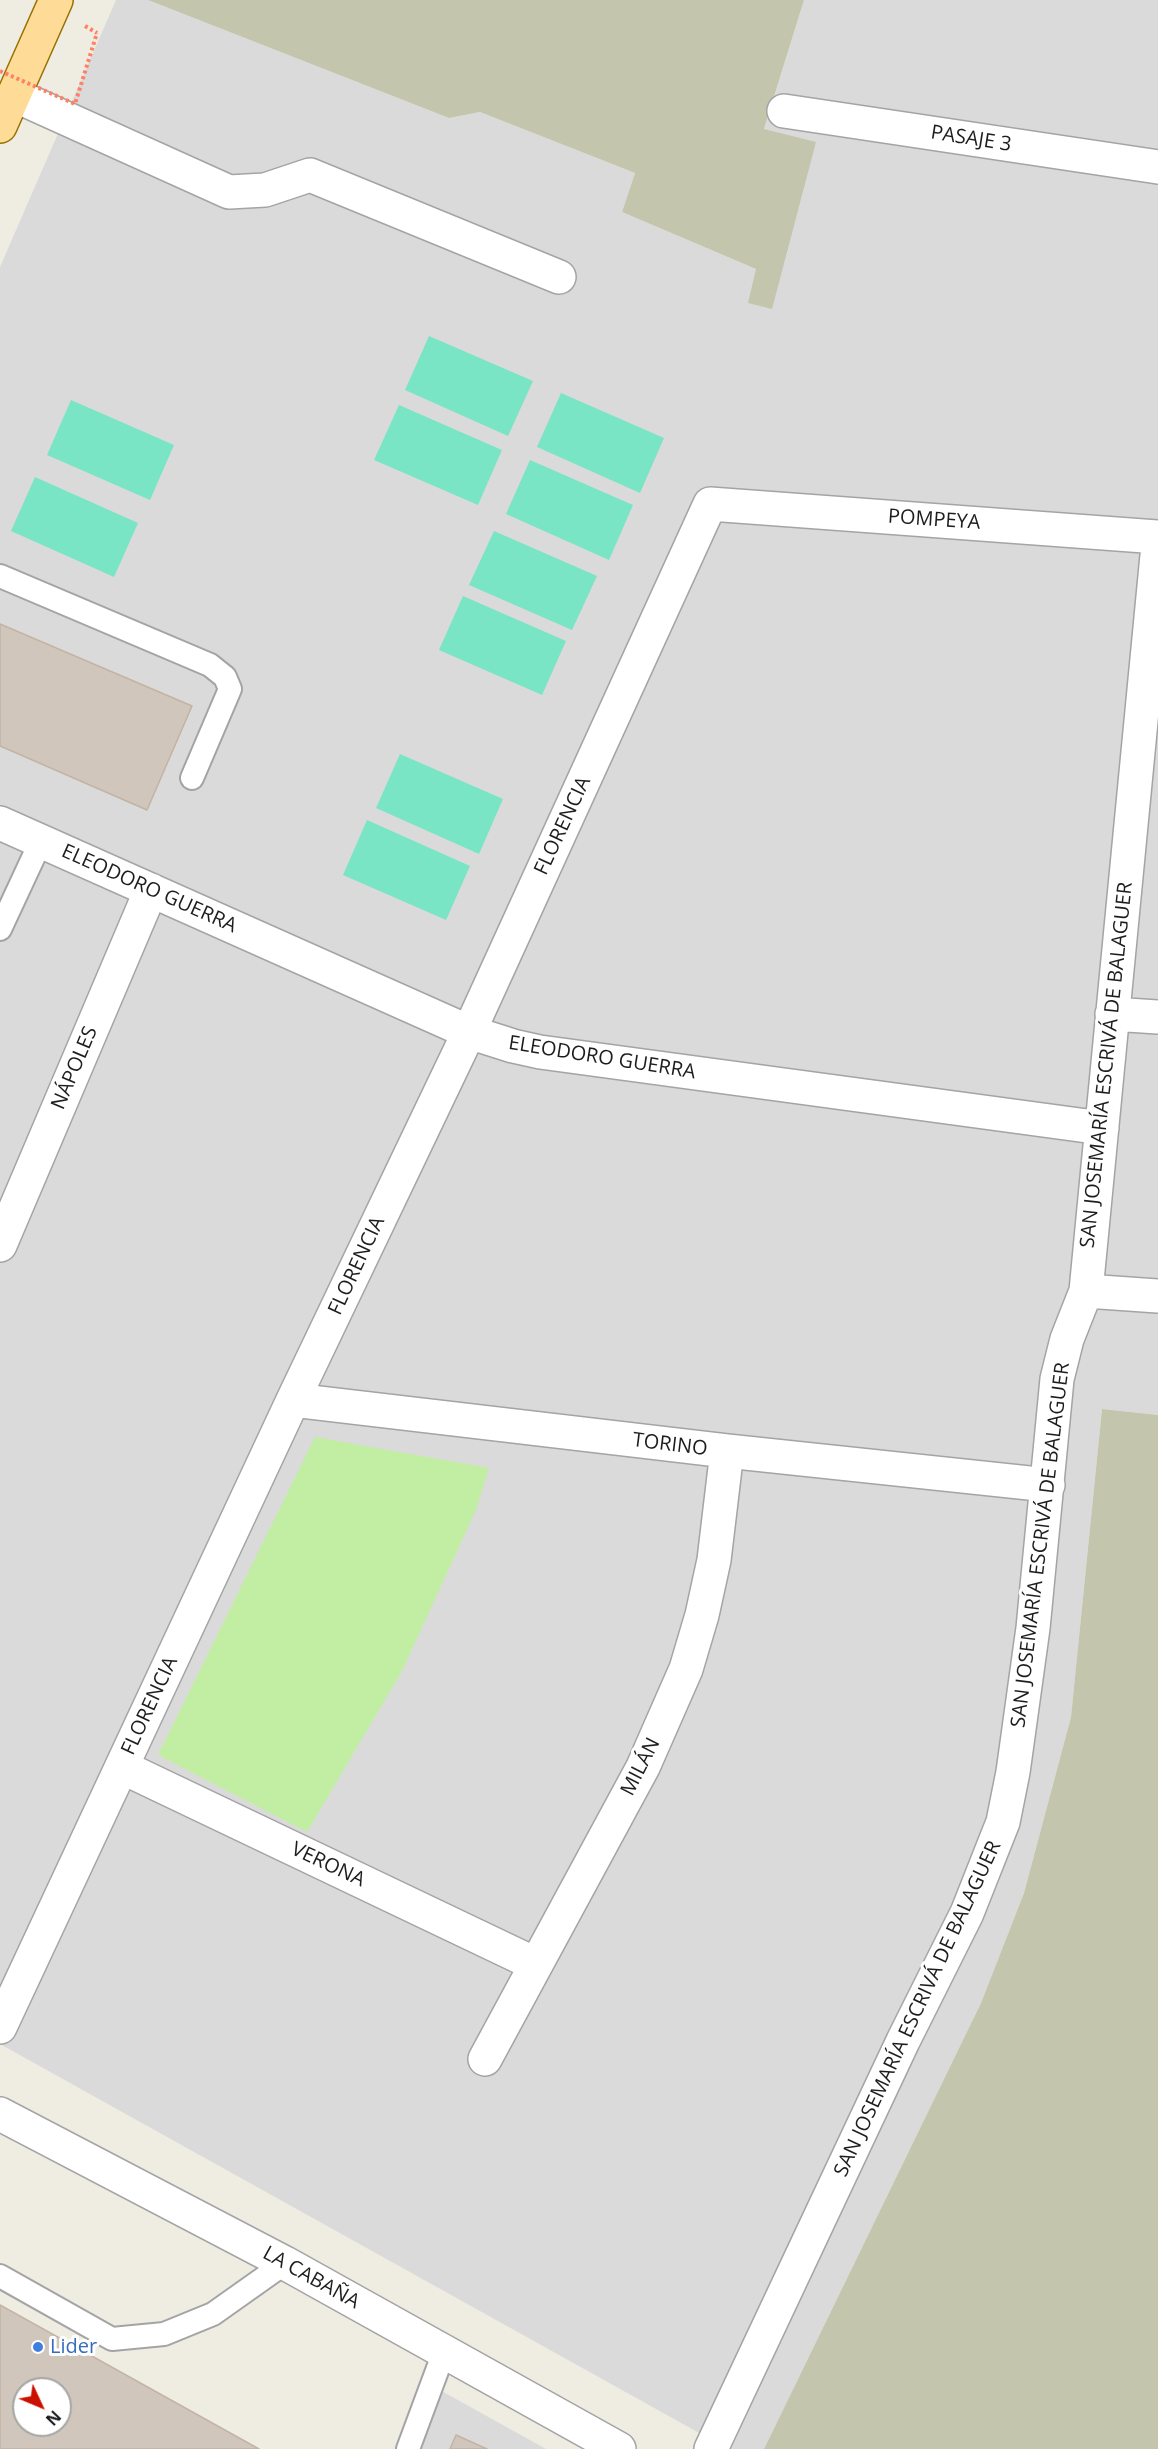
<!DOCTYPE html>
<meta charset="utf-8">
<style>
body{margin:0}
#map{position:relative;width:1158px;height:2449px;overflow:hidden;background:#efece2;font-family:"Open Sans",sans-serif}
canvas{display:block}
.north{position:absolute;left:12px;top:2377px;width:60px;height:60px;box-sizing:border-box;background:#fff;border:2px solid #a5a5a5;border-radius:50%;rotate:134deg;font-size:16px;font-weight:700;line-height:24px;text-align:center;color:#1d1d1d}
.north::after{content:'';display:block;margin:auto;width:21px;height:27px;background:#cb1000;clip-path:polygon(50% 0,100% 100%,50% 72%,0 100%)}
</style>
<div id="map">
<canvas width="1158" height="2449"></canvas>
<div class="north">N</div>
</div>
<script>
const g = document.querySelector('canvas').getContext('2d');
g.lineJoin = 'round';
function paint(path, color) { g.fillStyle = color; g.fill(path, 'evenodd'); }
function trace(path, color, width, dash) { g.strokeStyle = color; g.lineWidth = width; g.lineCap = dash ? 'butt' : 'round'; g.setLineDash(dash || []); g.stroke(path); }
function label(font, color, halo, rows, align = 'center') {
  g.font = font + ' "Open Sans",sans-serif'; g.lineWidth = 6; g.setLineDash([]); g.textBaseline = 'middle'; g.strokeStyle = halo; g.fillStyle = color; for (const [text, x, y, turn = 0] of rows) {
    g.save(); g.translate(x, y); g.rotate((+turn || 0) * Math.PI / 180); g.textAlign = isNaN(turn) ? turn : align; if (halo) g.strokeText(text, 0, 0); g.fillText(text, 0, 0); g.restore();
  }
}
paint(new Path2D(`
 M116 0H148L449 118 480 112 635 173 622 212 756 269 816 143 764 130 804 0H1158V1415L1102 1409 1071 1717 1024 1893 981 2003 764 2449H728L0 2044V267Z
 M438 2389 546 2449H413Z`), '#dbdada');
paint(new Path2D(`
 M148 0H804L764 129 816 142 772 309 748 303 756 269 622 212 635 173 480 112 449 118Z
 M1102 1409 1158 1415V2449H764L981 2003 1024 1893 1071 1717Z`), '#c3c5ad');
paint(new Path2D(`
 M315 1437 489 1468 476 1510 402 1671 307 1832 158 1755Z`), '#c2eea3');
paint(new Path2D(`
 M429 336 533 381 508 436 405 390Z
 M561 393 664 438 640 493 537 447Z
 M71 400 174 445 150 500 47 455Z
 M399 405 502 450 478 505 374 460Z
 M530 460 633 505 609 560 506 514Z
 M35 477 138 523 114 577 11 531Z
 M494 531 597 576 572 630 469 585Z
 M463 596 566 641 542 695 439 650Z
 M400 754 503 799 479 854 376 808Z
 M367 820 470 866 446 920 343 875Z`), '#79e5c4');
const building = new Path2D(`
 M0 624 192 706 147 810 0 746Z
 M0 2305 259 2449H0ZM24 2389H60V2425H24Z
 M456 2435 487 2449H450Z`);
paint(building, '#d0c6bb');
trace(building, '#c2b3a3', 1.5);
const service = new Path2D(`
 M0 576 210 665 225 677 230 689 192 778
 M0 929 41 841
 M0 2276 112 2339 164 2334 213 2314 285 2263
 M408 2449 444 2352`);
const minor = new Path2D(`
 M14 95 229 192 265 190 310 175 559 277
 M784 111 1158 167
 M0 823 469 1032 513 1046 540 1052 1102 1128
 M1112 1014 1158 1017
 M0 1245 151 890
 M1086 1291 1158 1296
 M293 1400 727 1451 1048 1485
 M122 1767 535 1964
 M0 2027 293 1400 469 1032 710 504 1158 537
 M485 2059 643 1767 686 1669 702 1615 714 1560 727 1451
 M711 2449 903 2041 967 1913 1003 1822 1013 1772 1033 1628 1057 1379 1067 1339 1086 1291 1158 545`);
const tertiary = new Path2D(`
 M0 2114 285 2263 619 2449`);
const primary = new Path2D(`
 M0 126 56 0`);
trace(service, '#a4a4a4', 26);
trace(minor, '#a4a4a4', 36);
trace(tertiary, '#a4a4a4', 36);
trace(primary, '#977100', 36);
trace(new Path2D(`
 M85 26 97 33`), '#ff8064', 4, [3, 3]);
trace(service, '#fff', 22);
trace(minor, '#fff', 33);
trace(tertiary, '#fff', 33);
trace(primary, '#ffdb98', 33);
trace(new Path2D(`
 M0 71 75 104 97 33`), '#ff8064', 4, [3, 3]);
for (const [x, y, r, color] of [
 [38,2347,6,"#3f7fe0"]
]) { const dot = new Path2D(); dot.arc(x, y, r, 0, 2 * Math.PI); g.fillStyle = color; g.fill(dot); trace(dot, '#fff', 2); }
label('20px', '#1d1d1d', '#fff', [
 ["PASAJE 3",971,139,9],
 ["POMPEYA",934,520,4],
 ["FLORENCIA",563,826,-65],
 ["ELEODORO GUERRA",149,889,24],
 ["ELEODORO GUERRA",602,1058,9],
 ["SAN JOSEMARÍA ESCRIVÁ DE BALAGUER",1107,1065,-84],
 ["NÁPOLES",75,1068,-67],
 ["FLORENCIA",357,1266,-65],
 ["TORINO",670,1445,7],
 ["SAN JOSEMARÍA ESCRIVÁ DE BALAGUER",1041,1545,-83],
 ["FLORENCIA",150,1706,-65],
 ["MILÁN",641,1767,-63],
 ["VERONA",328,1865,25],
 ["SAN JOSEMARÍA ESCRIVÁ DE BALAGUER",918,2009,-65],
 ["LA CABAÑA",311,2278,29]
]);
label('20px', '#366cbe', '#fff', [
 ["Lider",50,2347]
], 'left');
</script>
